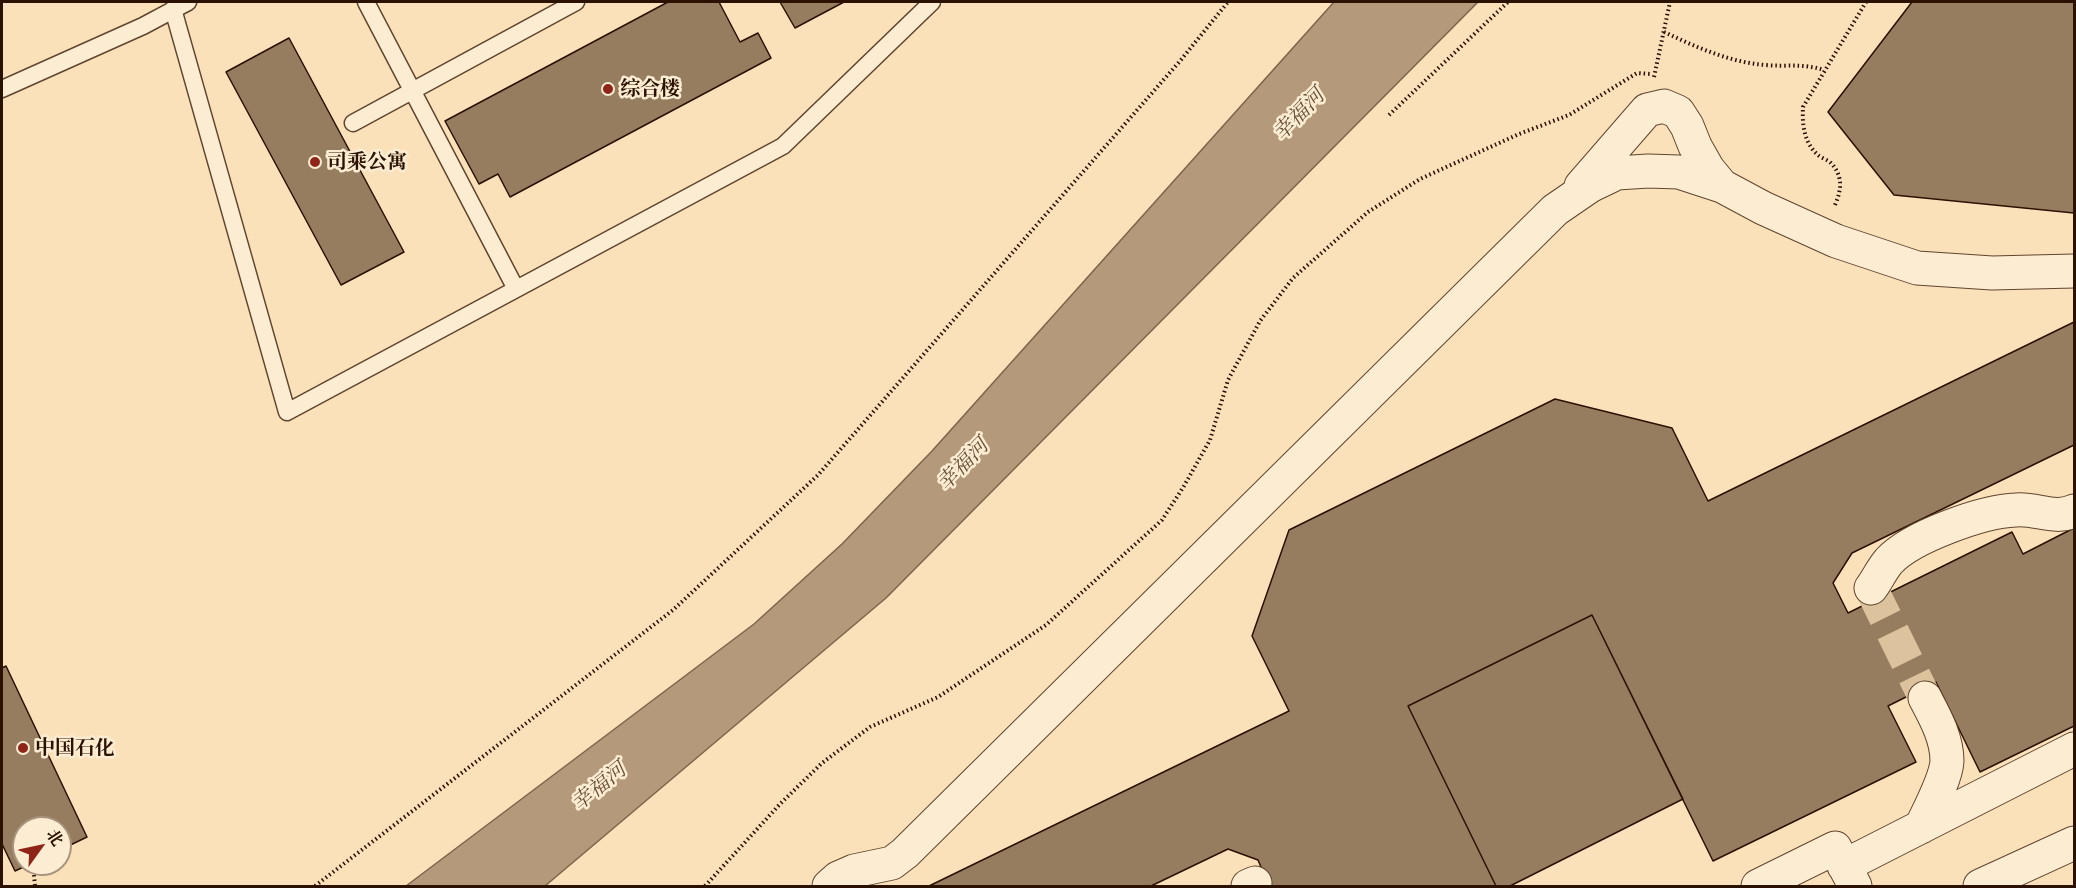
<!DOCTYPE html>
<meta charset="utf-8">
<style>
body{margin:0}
#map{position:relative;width:2076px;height:888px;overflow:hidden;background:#fbe1b9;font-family:"Libre Caslon Text","Noto Serif SC",serif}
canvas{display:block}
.frame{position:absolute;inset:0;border:3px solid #2b1100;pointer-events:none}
.north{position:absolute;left:12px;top:816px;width:60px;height:60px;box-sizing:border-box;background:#fcecd2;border:2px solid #a8947e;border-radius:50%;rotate:57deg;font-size:16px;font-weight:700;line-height:24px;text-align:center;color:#2b1100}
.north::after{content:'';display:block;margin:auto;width:21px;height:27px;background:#8f2418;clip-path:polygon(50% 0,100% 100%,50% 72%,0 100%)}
</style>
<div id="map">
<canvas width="2076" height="888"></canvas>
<div class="frame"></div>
<div class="north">北</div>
</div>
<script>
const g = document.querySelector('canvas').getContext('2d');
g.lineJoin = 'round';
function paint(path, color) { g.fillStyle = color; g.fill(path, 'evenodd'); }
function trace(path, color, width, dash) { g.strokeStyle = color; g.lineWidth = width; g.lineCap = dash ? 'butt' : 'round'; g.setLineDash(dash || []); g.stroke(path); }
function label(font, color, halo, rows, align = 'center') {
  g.font = font + ' "Libre Caslon Text","Noto Serif SC",serif'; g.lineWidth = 5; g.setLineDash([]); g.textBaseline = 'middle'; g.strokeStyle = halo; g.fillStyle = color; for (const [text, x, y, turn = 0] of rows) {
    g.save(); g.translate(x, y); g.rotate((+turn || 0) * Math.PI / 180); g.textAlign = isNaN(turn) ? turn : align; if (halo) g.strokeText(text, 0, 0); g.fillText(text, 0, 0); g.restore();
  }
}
const water = new Path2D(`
 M1334 2H1478L886 598 545 886H406L754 624 842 544 932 451Z`);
paint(water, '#b49a7a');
trace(water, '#7d6349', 1.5);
const building = new Path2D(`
 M668 2H719L740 42 758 33 771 58 510 197 498 174 479 184 445 121Z
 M780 2H844L795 28Z
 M1912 2H2074V213L1894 195 1828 112Z
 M289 38 404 252 341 285 226 72Z
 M2074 322V445L1852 553 1833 583 1848 613 2012 532 2023 554 2074 528V726L1980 772 1936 682 1888 706 1916 762 1713 861 1592 615 1408 706 1496 886H1269L1258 860 1228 849 1151 886H929L1289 711 1252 636 1289 530 1555 399 1672 428 1708 501Z
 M1592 615 1683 799 1510 886H1496L1408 706Z
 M6 666 87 837 60 850V828H24V864H30L15 871 2 844V668Z`);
paint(building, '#977d60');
trace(building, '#2b1100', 1.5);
trace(new Path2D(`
 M1871 588 1925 698`), '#dcc29d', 33, [33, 16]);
const lane = new Path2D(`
 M366 2 516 289
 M173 9 287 412 783 146 932 2
 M2 89 143 26 188 2
 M353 123 576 2`);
const street = new Path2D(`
 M1581 186 1647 110 1664 106 1678 112 1687 126 1695 146 1708 169 1722 186
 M1871 588C1877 580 1882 569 1889 561 1911 537 1983 511 2016 510 2036 508 2055 520 2074 511
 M1921 827C1929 810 1946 779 1947 761 1947 738 1935 717 1925 698
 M1844 866 2074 749
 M829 886 838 878 854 871 892 863 905 853 1555 210 1590 186 1617 173 1648 171 1679 172 1722 186 1763 208 1836 241 1917 268 1992 273 2074 271
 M1248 886 1255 883
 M1758 886 1835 848 1855 886
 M1980 886 2074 843`);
trace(lane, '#5f452e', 19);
trace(street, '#5f452e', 35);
trace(new Path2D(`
 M1664 32C1696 47 1729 62 1765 65 1787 67 1802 63 1824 70
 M1654 77 1670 2
 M1389 115 1508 2
 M1835 205C1842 189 1843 175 1830 162 1826 159 1821 158 1818 155 1804 143 1802 124 1803 107L1866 2
 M34 875 35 886
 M315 886 673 610 818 475 1180 61 1228 2
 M705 886 780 804 822 763 870 727 938 697 1046 625 1162 520 1184 486 1210 440 1228 380 1260 321 1293 278 1368 212 1420 179 1519 134 1569 115 1637 73 1651 74`), '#2b1100', 4, [1.5, 3]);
trace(lane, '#fcecd2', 16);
trace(street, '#fcecd2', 33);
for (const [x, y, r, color] of [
 [608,89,6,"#8f2418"],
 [315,162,6,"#8f2418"],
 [23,748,6,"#8f2418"]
]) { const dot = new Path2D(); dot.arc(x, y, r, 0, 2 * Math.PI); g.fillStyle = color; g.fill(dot); trace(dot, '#fcecd2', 2); }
label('bold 20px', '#2b1100', '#fcecd2', [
 ["综合楼",620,89],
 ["司乘公寓",327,162],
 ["中国石化",35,748]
], 'left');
label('italic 21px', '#694f37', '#fcecd2', [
 ["幸福河",1299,115,-46],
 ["幸福河",963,465,-46],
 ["幸福河",599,787,-39]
]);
</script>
